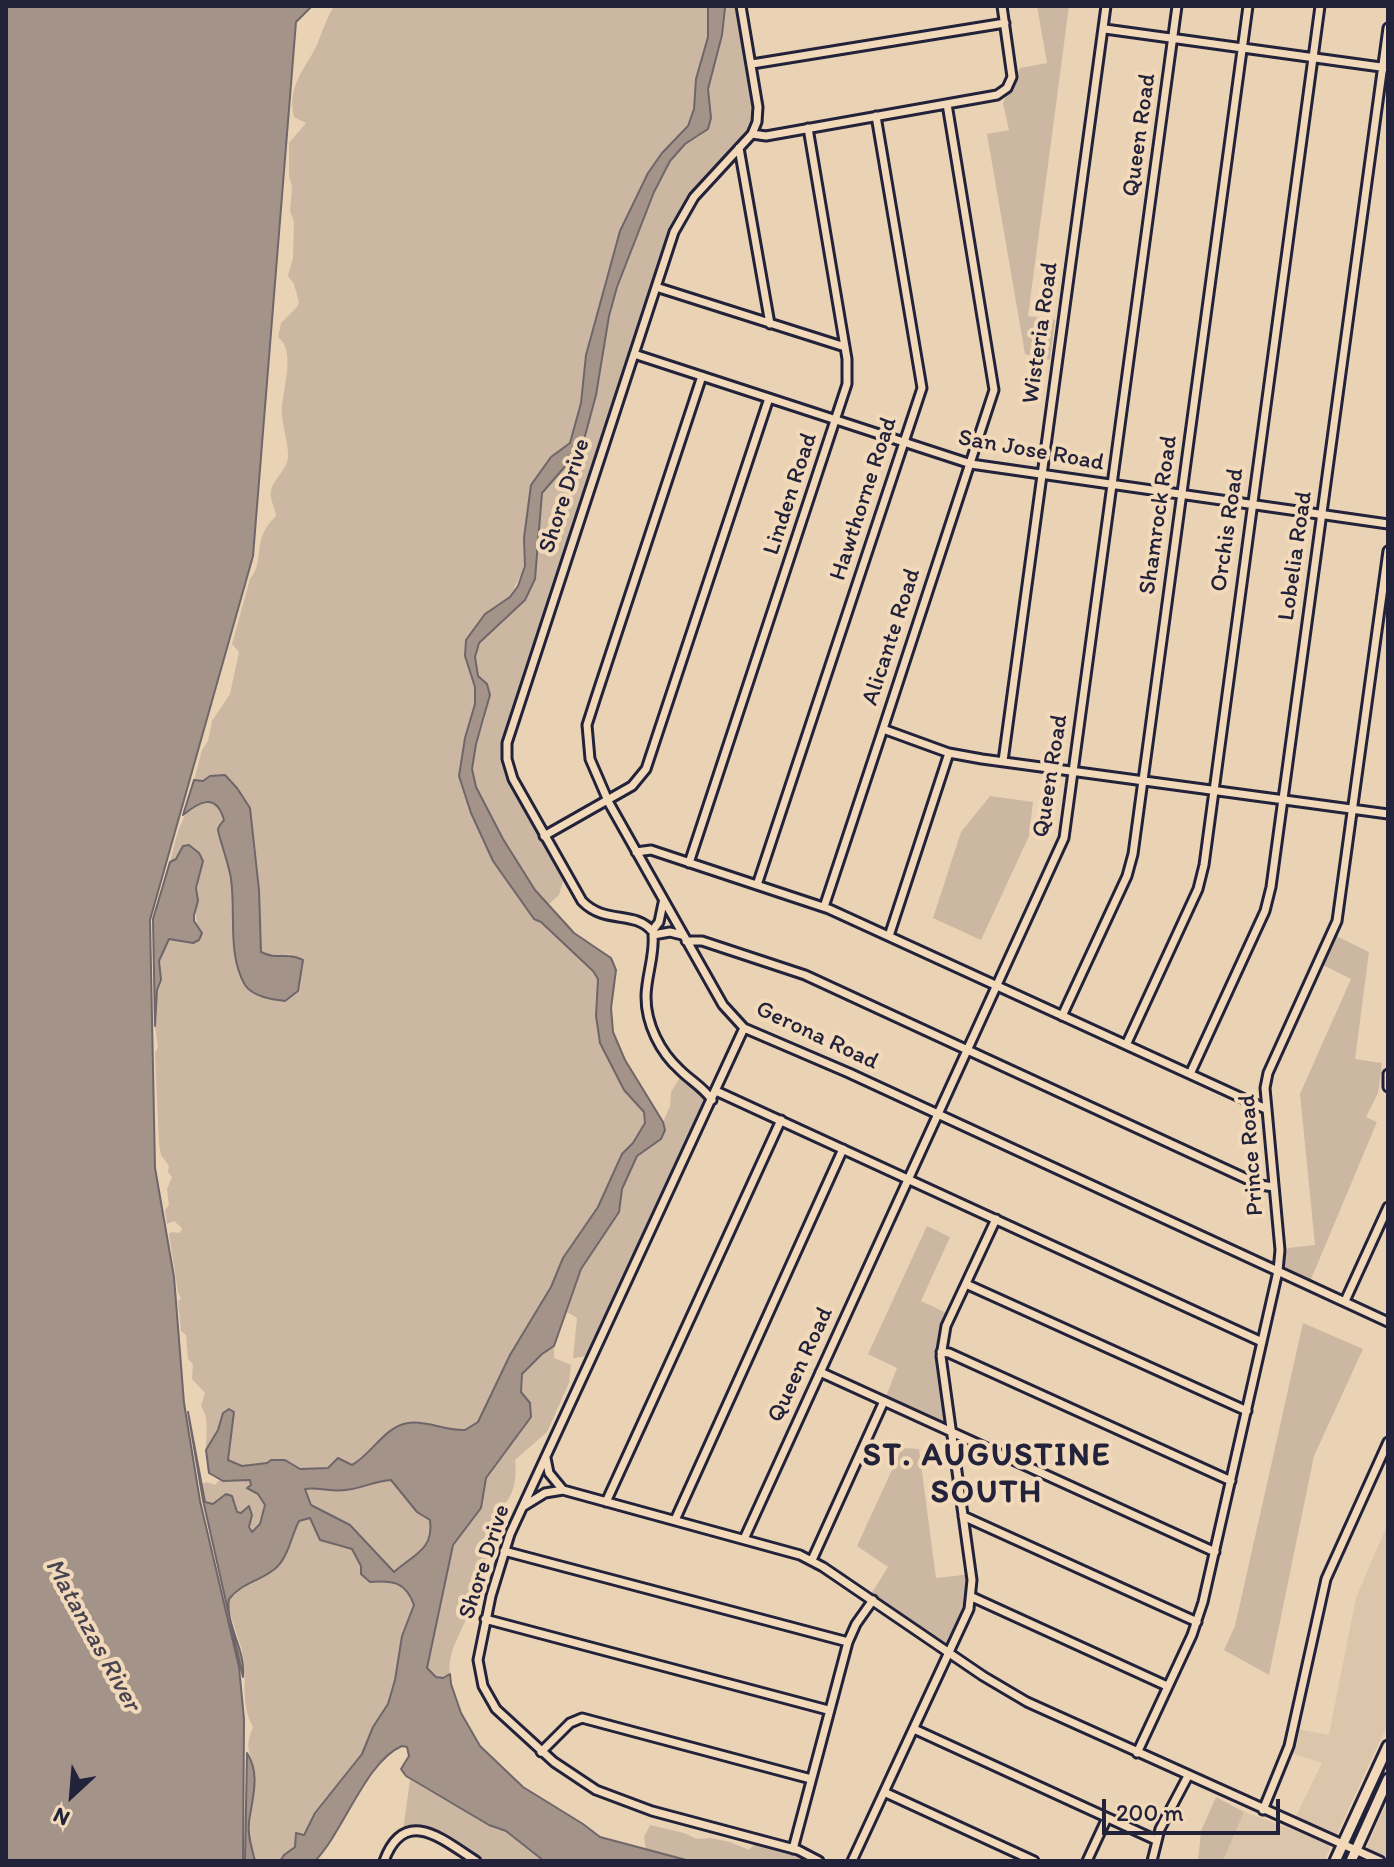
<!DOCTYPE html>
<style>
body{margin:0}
#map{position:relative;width:1394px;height:1867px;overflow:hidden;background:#ead2b4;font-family:Itim,sans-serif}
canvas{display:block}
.frame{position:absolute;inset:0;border:8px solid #22223b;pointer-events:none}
.north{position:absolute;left:32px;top:1755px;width:80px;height:80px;-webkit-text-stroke:6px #f2d9b9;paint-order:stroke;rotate:206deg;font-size:22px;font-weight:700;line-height:32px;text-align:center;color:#22223b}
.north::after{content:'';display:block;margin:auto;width:28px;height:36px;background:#22223b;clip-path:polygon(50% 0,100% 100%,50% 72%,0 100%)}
.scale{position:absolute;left:1102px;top:1799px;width:178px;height:36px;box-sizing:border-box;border:4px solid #22223b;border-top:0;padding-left:10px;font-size:24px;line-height:28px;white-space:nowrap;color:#22223b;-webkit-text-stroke:6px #f2d9b9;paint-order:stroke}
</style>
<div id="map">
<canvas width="1394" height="1867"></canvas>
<div class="frame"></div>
<div class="north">N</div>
<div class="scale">200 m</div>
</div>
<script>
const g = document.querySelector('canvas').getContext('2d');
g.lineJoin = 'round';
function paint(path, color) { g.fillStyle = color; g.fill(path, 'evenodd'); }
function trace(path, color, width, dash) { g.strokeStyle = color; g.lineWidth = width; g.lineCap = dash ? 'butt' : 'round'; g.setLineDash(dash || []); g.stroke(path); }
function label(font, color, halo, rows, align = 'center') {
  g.font = font + ' Itim,sans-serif'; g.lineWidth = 8; g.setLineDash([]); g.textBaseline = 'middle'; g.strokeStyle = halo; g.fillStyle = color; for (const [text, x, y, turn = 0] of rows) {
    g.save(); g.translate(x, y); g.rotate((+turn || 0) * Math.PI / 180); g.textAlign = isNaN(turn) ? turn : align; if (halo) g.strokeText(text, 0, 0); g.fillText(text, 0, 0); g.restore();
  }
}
paint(new Path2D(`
 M1388 1523V1723L1335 1838 1294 1820 1322 1763 1286 1751 1292 1728 1329 1735 1356 1598Z
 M1388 1800V1861L1365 1851Z
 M1244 1812 1332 1844 1324 1861H1223Z`), '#dbc5ab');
paint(new Path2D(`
 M334 6H708V37L696 79 694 109 688 126 662 153 648 173 620 231 586 355 581 403 576 427 570 443 551 457 524 538 525 566 510 597 485 614 465 656 475 687V704L465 738 459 775 471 812 493 861 534 919 541 922 593 970 598 979 600 1043 623 1090 644 1112 645 1123 633 1143 622 1154 598 1207 563 1258 551 1287 510 1355 478 1422 465 1430C446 1430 426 1420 407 1423 385 1426 370 1455 351 1465L338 1459 329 1468 300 1469 285 1460H271L267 1463 242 1466 228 1460 234 1413H223L218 1430 206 1450C206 1435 210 1419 201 1406L205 1393 192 1379 193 1364 188 1359 186 1335 181 1331 178 1302 181 1298 178 1293 169 1234 172 1232 180 1233 182 1228 174 1221 167 1224 165 1210 169 1205 167 1189 172 1177 168 1172 169 1166 161 1155 159 1144 155 1053 158 1047 155 1026 157 990 161 980 159 961 169 938 181 941 199 927C192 917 198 879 202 866L183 845 176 860 170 862C175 845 182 797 208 801 217 803 222 812 224 820 214 832 222 840 227 854 235 881 232 909 234 937 234 954 240 971 246 986L298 991 299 977 291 954 271 957 261 952 255 846 203 781 194 780 202 750 208 741 212 721 230 694 239 652 232 644 250 579C266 560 250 541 276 516 275 509 272 503 271 498 268 482 286 473 288 458 289 445 283 429 282 415 280 395 298 352 278 337L281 323 297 307 299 302 294 284 288 276 293 258 294 222 290 211 292 187 289 175V143L306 123 294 117C287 87 304 70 316 47 322 33 326 19 334 6Z
 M725 6H738L754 116 747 137 699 185 679 210 502 741 504 768 565 875 559 895 548 905C528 883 474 798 472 770 471 748 484 729 487 709 488 701 487 692 487 684L478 676 475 657 479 643 491 629 505 620 535 579 542 493 582 446 596 395 609 316 617 287 654 192 670 161 685 144 700 136 711 118 708 90 722 35Z
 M1037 6H1069L1028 316 1055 320 1050 360 1025 354 987 134 1009 130 1003 103 1020 68 1047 63Z
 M990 796 1033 802 1029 836 981 940 933 918 961 832Z
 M1332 934 1369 952 1355 1059 1382 1063 1378 1093 1366 1117 1377 1122 1309 1284 1278 1271 1288 1248 1315 1245 1300 1094 1351 979 1319 963Z
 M682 1074 709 1090 708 1099 590 1356 573 1358 577 1318 567 1312 581 1269 619 1212 622 1189 637 1156 661 1139 665 1130 663 1122 670 1106 671 1092Z
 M927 1226 950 1237 921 1301 951 1315 942 1337 952 1431 884 1402 897 1368 868 1354Z
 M1303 1323 1363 1349 1314 1456 1269 1675 1224 1650 1235 1626Z
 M554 1346V1358L571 1365 569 1383 547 1432 515 1460C517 1478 515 1496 500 1508 493 1540 482 1572 473 1603 466 1625 446 1651 450 1674L443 1678 435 1677 427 1668 453 1545 481 1508 486 1478 531 1417 530 1403 521 1392 522 1374 542 1354Z
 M902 1448 919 1449 936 1578 972 1574 973 1598 951 1649 871 1594 888 1567 857 1546Z
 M219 1480H250L251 1485 248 1488 258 1494 265 1505 260 1524 252 1532 246 1507 241 1513 236 1512 232 1496 225 1494 213 1504 205 1502 201 1484 207 1482 215 1485Z
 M390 1480 417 1512 430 1520C434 1550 414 1553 394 1572L350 1525 311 1505 306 1498 304 1489C318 1488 332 1492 345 1490 360 1489 375 1482 390 1480Z
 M310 1518 336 1546 352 1549C355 1553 358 1563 362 1566 380 1585 402 1572 414 1605L402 1636 395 1680 388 1704 373 1727 362 1754 315 1813 295 1847 284 1855 280 1861H255C252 1849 248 1836 249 1824 250 1809 255 1795 255 1780 256 1755 241 1754 253 1727 241 1706 246 1684 244 1662 242 1643 232 1624 228 1605 232 1583 256 1582 272 1571 288 1561 291 1537 299 1521Z
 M410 1780 489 1825 506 1831 544 1861H477L426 1829 403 1830Z
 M1216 1797 1244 1812 1223 1861H1198L1201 1831Z
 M650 1825 684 1833 697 1839 710 1838 730 1842 749 1850 759 1840 781 1845 814 1861H690L646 1850 644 1837Z`), '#ccb8a2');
const water = new Path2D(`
 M6 6H312L296 22 253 556 150 920 155 1168 174 1277 184 1403 200 1501 239 1667 244 1719 243 1861H6Z
 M708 6H725V8L722 35 708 89 711 118 708 129 685 144 670 161 654 192 617 287 609 316 596 395 582 447 542 493 535 579 525 600 479 643 475 657 478 676 487 684 490 695 476 744 472 769 476 787 503 839 535 890 574 933 611 958 616 970 611 1008 613 1032 625 1060 663 1122 665 1130 661 1139 637 1156 622 1189 619 1212 581 1269 554 1346 542 1354 522 1374 521 1392 530 1403 531 1417 486 1478 481 1508 453 1545 427 1668 436 1677 443 1678 450 1674 451 1684 461 1713 480 1746 523 1787 583 1824 600 1837 690 1861H544L506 1831 489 1825 406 1776 401 1769 409 1756 407 1747 402 1746C366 1761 344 1831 315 1861H280L284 1855 295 1847 296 1833 304 1835 315 1813 362 1754 373 1727 388 1704 395 1680 402 1636 414 1605C406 1582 393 1580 370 1582L361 1574V1566L352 1549 320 1540 310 1518 299 1521C291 1536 288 1561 272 1571 257 1582 242 1583 229 1599 225 1625 246 1649 243 1677L203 1500 188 1412 205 1502 213 1504 226 1494 232 1496 237 1512 241 1513 249 1506 252 1515 249 1527 252 1532 260 1524 265 1505 258 1494 247 1488 251 1485 250 1480 223 1481 209 1473 206 1450 218 1430 223 1413 229 1409 234 1412 228 1460 242 1466 267 1463 271 1460H285L300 1469 328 1468 338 1458 352 1465C371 1455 385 1426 408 1423 426 1420 446 1431 465 1430L478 1422 510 1355 551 1287 563 1258 598 1207 622 1154 633 1143 645 1123 644 1112 624 1090 600 1043 596 1016 598 979 593 971 541 922 534 919 493 861 471 813 459 776 465 738 475 704V687L465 656 466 640 485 614 510 597 518 586 525 566 524 538 531 485 551 457 570 443 581 403 586 355 620 231 648 173 662 153 688 126 694 109 696 79 708 37ZM391 1480 417 1512 430 1520C434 1550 414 1554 394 1572L350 1525 311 1505 305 1489C318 1487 331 1492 345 1490 360 1489 375 1481 391 1480Z
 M225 775 237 788 250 808 259 890 261 952C279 961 284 951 303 960L298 991 285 1001C272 1000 252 996 245 985 227 954 236 912 231 879 230 868 218 834 218 830 218 826 222 823 224 820 216 792 199 802 183 815L194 780 203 781 210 776Z
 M189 845 199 853 203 861 196 888 198 901 194 915V921L202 933 199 940 193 943 169 939 159 961 161 980 157 990 155 1026 153 919 170 862 176 859 183 846Z
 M247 1753C261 1774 252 1799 249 1822 247 1835 252 1848 255 1861H245Z`);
paint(water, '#a39389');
trace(water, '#6f666a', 2);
const minor = new Path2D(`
 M1105 29 1388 68
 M752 64 1005 23
 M947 104 994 390 883 729 949 753 982 759 1388 814
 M752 134 766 136 997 95 1007 88 1012 77 1002 6
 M739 148 770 324
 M656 287 845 347
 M634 354 971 464 1388 524
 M702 376 596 697 587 725 590 759 609 803 723 1005 744 1028 849 1073 1388 1322
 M1003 761 1106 6
 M544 836 632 786 646 769 769 398
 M636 852 651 850 829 909 1266 1109
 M689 863 847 384V359L808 128
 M757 885 922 388 876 116
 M663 903 659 922 652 931C634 910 605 925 582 901L513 779 507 759V743L674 232 694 197 752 134 757 122 758 107 741 6
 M824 907 883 729
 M682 935 670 932 653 935C655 955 646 977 646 997 646 1024 660 1052 680 1070 691 1081 703 1087 712 1100
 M889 936 949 753
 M686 941H702L805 975 1260 1185 1274 1187
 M1062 1016 1127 876 1133 854 1248 6
 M744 1028 510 1534 491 1596 478 1660 483 1686 496 1709 554 1762 596 1790 652 1811 798 1850 819 1861
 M1126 1045 1198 889 1204 865 1320 6
 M1190 1074 1265 911 1271 887 1388 28
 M1388 1074V1087
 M716 1091 1262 1342
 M966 1284 1247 1411
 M1345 1301 1388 1207
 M941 1352 949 1353 1231 1481
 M820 1372 1215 1552
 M546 1458 549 1473 563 1490
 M606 1502 781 1120
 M524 1506 545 1493 563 1490 800 1555 823 1567 983 1676 1027 1702 1380 1861
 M963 1516 1197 1622
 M675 1520 843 1149
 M744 1539 1064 838 1177 6
 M504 1551 848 1642
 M812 1560 884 1401
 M972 1597 1167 1686
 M485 1619 828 1710
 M914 1729 1156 1840
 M541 1752 570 1723 582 1718 811 1779
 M1137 1753 1192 1635 1203 1602 1278 1271 1280 1250 1265 1088 1268 1073 1337 921 1388 551
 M884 1792 1034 1861
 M1263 1810 1289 1746 1326 1579 1388 1442
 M793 1849 848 1642 856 1624 873 1600
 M384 1861C405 1805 443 1840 476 1861
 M852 1861 969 1609 972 1580 941 1356 946 1326 996 1219
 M1087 1861 1107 1818
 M1152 1861 1160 1829 1188 1776`);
const major = new Path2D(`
 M1335 1861 1388 1746
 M1351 1861 1388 1779`);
trace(minor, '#22223b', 13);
trace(major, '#22223b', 15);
trace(minor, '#f2d9b9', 7);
trace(major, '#f2d9b9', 9);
label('24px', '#22223b', '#f2d9b9', [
 ["Queen Road",1140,135,-82],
 ["Wisteria Road",1041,333,-82],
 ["San Jose Road",1031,451,10],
 ["Linden Road",791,494,-72],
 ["Shore Drive",565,496,-72],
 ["Hawthorne Road",864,499,-72],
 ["Shamrock Road",1159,515,-82],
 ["Orchis Road",1228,530,-82],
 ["Lobelia Road",1296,556,-82],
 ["Alicante Road",892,637,-72],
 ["Queen Road",1051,776,-81],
 ["Gerona Road",817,1036,25],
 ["Prince Road",1252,1155,-94],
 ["Queen Road",801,1365,-65],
 ["Shore Drive",485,1562,-72]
]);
label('italic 26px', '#494452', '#f2d9b9', [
 ["Matanzas River",92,1635,61]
]);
g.letterSpacing = '2px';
label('bold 32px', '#22223b', '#f2d9b9', [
 ["ST. AUGUSTINE",987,1457],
 ["SOUTH",987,1494]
]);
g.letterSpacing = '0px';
</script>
